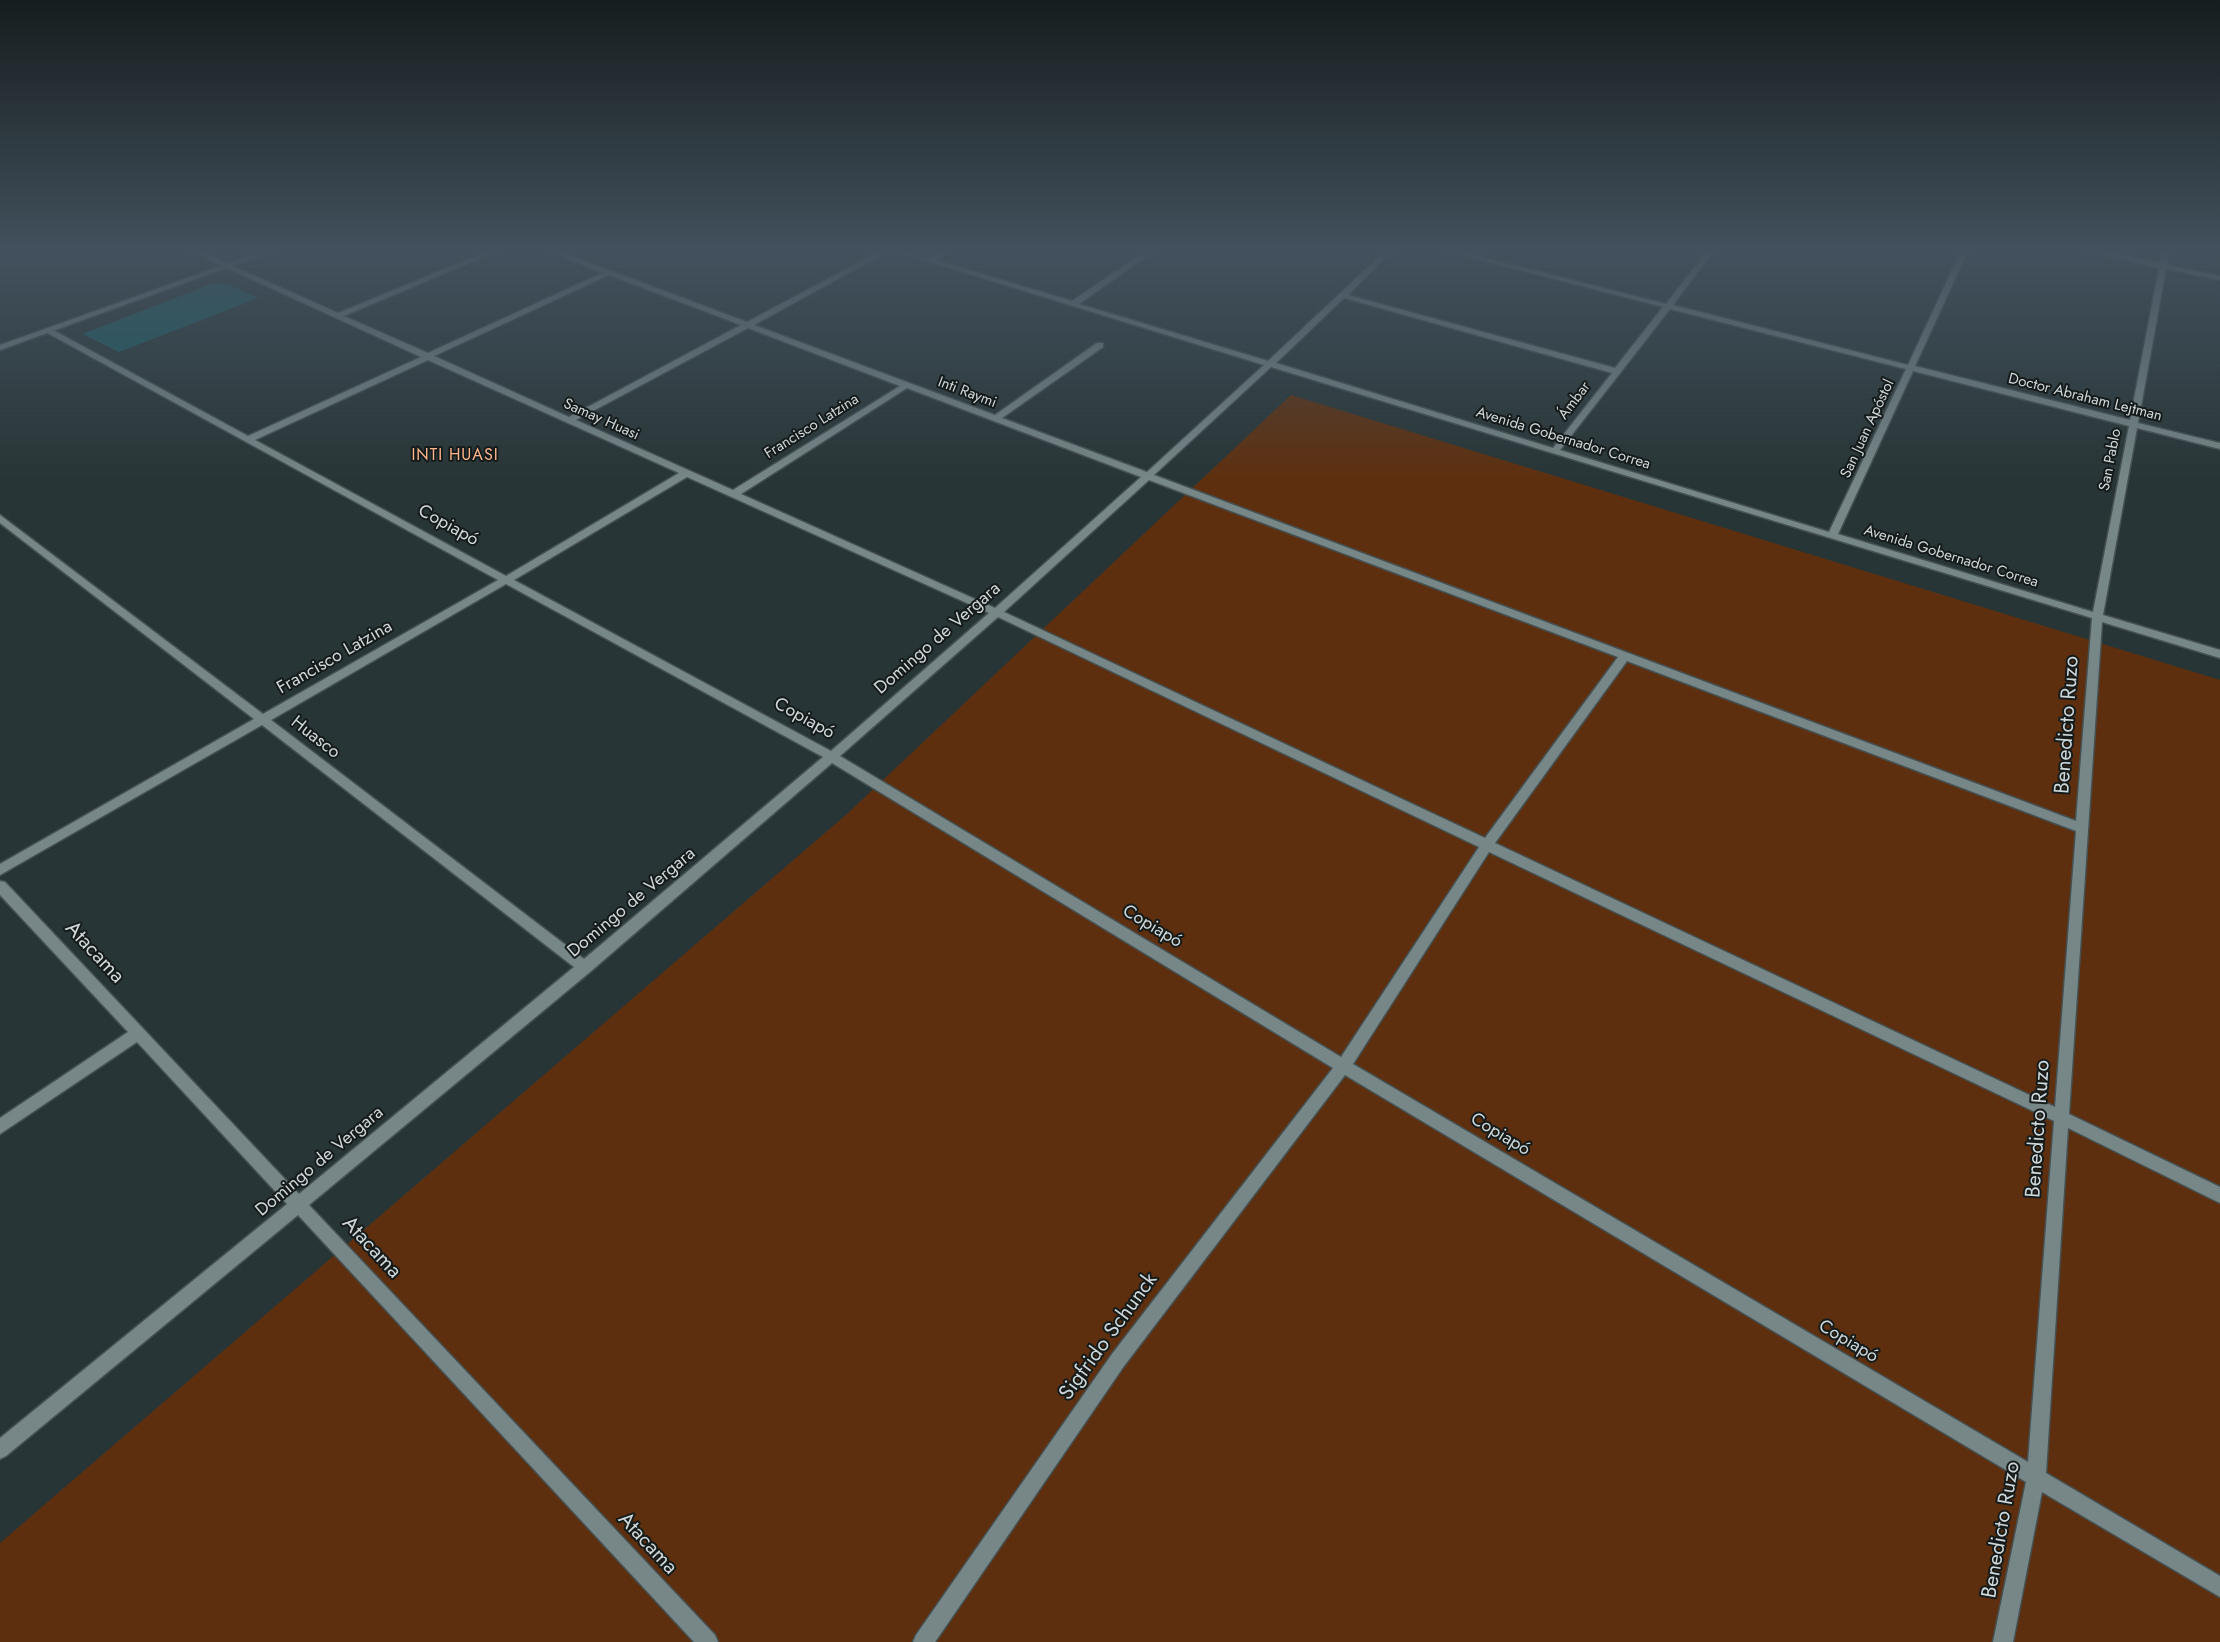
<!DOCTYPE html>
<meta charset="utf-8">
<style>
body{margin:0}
canvas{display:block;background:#283536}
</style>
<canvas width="2220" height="1642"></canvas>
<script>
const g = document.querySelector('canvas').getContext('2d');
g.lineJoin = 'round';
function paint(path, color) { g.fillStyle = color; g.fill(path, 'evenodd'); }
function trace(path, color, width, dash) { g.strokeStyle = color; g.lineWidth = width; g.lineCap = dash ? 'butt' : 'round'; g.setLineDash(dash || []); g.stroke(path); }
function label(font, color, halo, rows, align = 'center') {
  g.font = font + ' Jost,sans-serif'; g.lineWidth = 4; g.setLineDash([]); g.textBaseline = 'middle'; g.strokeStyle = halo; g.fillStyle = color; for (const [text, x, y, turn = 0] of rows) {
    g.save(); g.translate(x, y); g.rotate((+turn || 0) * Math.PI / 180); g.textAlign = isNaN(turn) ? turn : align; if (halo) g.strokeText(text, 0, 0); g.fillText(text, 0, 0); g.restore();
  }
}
paint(new Path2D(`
 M1291 395 2220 680V1642H0V1543L847 814Z`), '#5e2f0e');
paint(new Path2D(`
 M226 283 258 298 119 352 83 334 211 284Z`), '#165f64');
const minor = new Path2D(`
 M190 251H199L338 313 488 251H498L344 316 428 353 602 273 548 251H558L747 322 880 251H889L754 325 995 415 1097 343H1103V347L1002 418 1147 472 1264 365 895 251H906L929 258 941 251H949L936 260 1072 301 1146 251H1154L1079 304 1268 361 1385 251H1392L1348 295 1615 368 1663 307 1446 251H1458L1666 304 1707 251H1714L1673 305 1908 365 1961 251H1968L1915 366 2130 420 2159 268 2087 251H2101L2160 263 2162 251H2170L2167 265 2220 276V280L2166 269 2138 423 2220 443V449L2137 428 2103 615 2220 650V658L2102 622 2069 1114 2220 1187V1203L2068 1128 2046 1473 2220 1576V1597L2042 1492 2013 1642H1993L2026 1482 1345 1075 1124 1366 935 1642H913L916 1635 1112 1354 1333 1068 832 763 590 972 309 1205 715 1635 718 1642H694L298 1215 6 1456 0 1459V1438L287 1204 137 1042 0 1134V1118L128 1032 0 895V881L5 882 299 1194 574 967 262 725 0 875V864L254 719 0 523V515L263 714 498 580 44 331 51 329 248 436 421 357ZM609 275 741 325 569 417 434 356ZM1344 298 1612 373 1553 448 1276 363ZM1670 309 1906 369 1829 532 1560 450ZM748 328 900 386 733 490 576 420ZM428 360 679 473 506 576 255 440ZM1271 367 2092 618 2076 821 1154 475ZM1913 371 2129 426 2093 612 1838 534ZM907 388 1141 477 995 608 741 494ZM687 477 989 613 831 751 514 580ZM1149 480 1618 657 1485 838 1004 612ZM506 584 823 757 584 959 271 720ZM998 617 1479 847 1341 1057 840 756ZM1627 661 2076 831 2055 1107 1495 843ZM1489 852 2054 1121 2028 1462 1353 1064Z`);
const secondary = new Path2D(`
 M263 251H273L0 350V345Z`);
trace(minor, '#455051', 3);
trace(secondary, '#455051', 3);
paint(minor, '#778687');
paint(secondary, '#778687');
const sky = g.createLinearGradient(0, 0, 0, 481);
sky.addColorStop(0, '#161d1e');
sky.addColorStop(0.52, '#42515d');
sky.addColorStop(1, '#42515d00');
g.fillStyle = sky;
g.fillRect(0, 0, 2220, 481);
label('15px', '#cfd7d8', '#151b1b', [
 ["Inti Raymi",967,393,21],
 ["Doctor Abraham Lejtman",2085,398,14],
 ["Ámbar",1575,401,-53],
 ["Samay Huasi",601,420,24],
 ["Francisco Latzina",812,427,-32],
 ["San Juan Apóstol",1868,429,-65],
 ["Avenida Gobernador Correa",1563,439,17],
 ["San Pablo",2111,460,-79],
 ["Avenida Gobernador Correa",1951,557,17]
]);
g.letterSpacing = '1px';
label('16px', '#fdb68c', '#151b1b', [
 ["INTI HUASI",455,456]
]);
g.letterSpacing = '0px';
label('18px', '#cfd7d8', '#151b1b', [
 ["Copiapó",448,526,29],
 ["Domingo de Vergara",938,639,-41],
 ["Francisco Latzina",335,658,-30],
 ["Copiapó",804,719,29],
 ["Huasco",315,738,38],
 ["Domingo de Vergara",632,903,-40],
 ["Copiapó",1152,927,31],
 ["Copiapó",1500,1135,31],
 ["Domingo de Vergara",320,1162,-40],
 ["Copiapó",1848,1342,31]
]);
label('21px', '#cfd7d8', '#151b1b', [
 ["Benedicto Ruzo",2068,725,-86],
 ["Atacama",94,953,47],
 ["Benedicto Ruzo",2039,1129,-86],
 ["Atacama",371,1248,47],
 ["Sigfrido Schunck",1109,1337,-54],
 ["Benedicto Ruzo",2002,1530,-80],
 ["Atacama",647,1544,47]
]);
</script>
